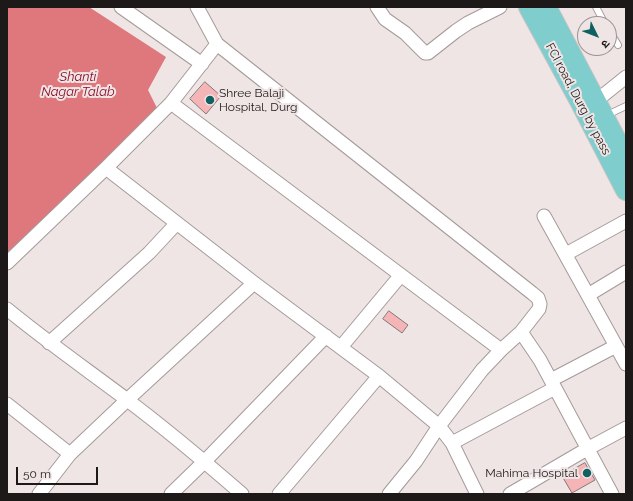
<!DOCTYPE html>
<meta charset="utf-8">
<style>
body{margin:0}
#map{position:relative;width:633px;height:501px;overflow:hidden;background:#f0e5e5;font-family:Raleway,"Noto Sans Devanagari",sans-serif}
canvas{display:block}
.frame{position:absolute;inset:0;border:8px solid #1d1919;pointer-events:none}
.north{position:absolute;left:577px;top:16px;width:40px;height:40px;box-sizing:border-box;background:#f0e5e5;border:1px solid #9c9393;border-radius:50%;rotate:133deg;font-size:11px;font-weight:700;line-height:16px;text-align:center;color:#1d1919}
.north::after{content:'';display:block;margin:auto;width:14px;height:18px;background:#106162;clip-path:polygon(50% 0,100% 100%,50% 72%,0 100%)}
.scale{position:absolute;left:16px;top:467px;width:82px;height:18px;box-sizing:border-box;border:2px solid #1d1919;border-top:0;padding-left:5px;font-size:12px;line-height:14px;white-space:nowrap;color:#1d1919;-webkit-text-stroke:3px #f0e5e5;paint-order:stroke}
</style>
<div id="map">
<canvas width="633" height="501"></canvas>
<div class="frame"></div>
<div class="north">उ</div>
<div class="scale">50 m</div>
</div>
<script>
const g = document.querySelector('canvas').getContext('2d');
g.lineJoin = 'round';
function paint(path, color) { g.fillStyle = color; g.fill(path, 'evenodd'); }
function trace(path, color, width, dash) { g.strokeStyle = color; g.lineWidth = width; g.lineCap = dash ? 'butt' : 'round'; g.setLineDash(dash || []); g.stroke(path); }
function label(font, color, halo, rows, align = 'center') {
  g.font = font + ' Raleway,sans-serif'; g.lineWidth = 4; g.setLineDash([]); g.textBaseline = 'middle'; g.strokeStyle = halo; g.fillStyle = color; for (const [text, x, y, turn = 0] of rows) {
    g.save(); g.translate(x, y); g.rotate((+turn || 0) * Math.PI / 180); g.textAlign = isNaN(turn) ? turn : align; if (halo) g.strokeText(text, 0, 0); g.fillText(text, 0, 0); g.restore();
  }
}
paint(new Path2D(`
 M7 7H89L166 57 148 90 157 108 7 258Z`), '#de787d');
const building = new Path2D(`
 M205 82 221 96 206 114 190 99Z
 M389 311 408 325 402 333 383 319Z
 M585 463 595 480 572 493 562 476Z`);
paint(building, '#f5b4b5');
trace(building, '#827978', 1);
const lane = new Path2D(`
 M596 7 605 24
 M609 30 618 45
 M605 116 626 106`);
const street = new Path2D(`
 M121 7 202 64
 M197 7 217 44 532 293 538 298 540 304 539 309 521 332 501 350 482 370 439 426 416 461 389 494
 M377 7 385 19 405 33 425 53H428L456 31 468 23 500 7
 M596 101 626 77
 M171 103 501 350
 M106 168 254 283 379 376 439 426 452 443 477 494
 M544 216 626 364
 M566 254 626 221
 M7 263 106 168 171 103 217 44
 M588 295 626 272
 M7 309C46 341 86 369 126 399 166 429 204 461 242 494
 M521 332 540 360 612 494
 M49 343 149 253 177 223
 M341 347 401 275
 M551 380 616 346
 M7 404 70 454
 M452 443 555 388
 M39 494 70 454 127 400 254 283
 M171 494 205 461 326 336
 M279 494 379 376
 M510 494 587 449 626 428`);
const primary = new Path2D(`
 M529 7 579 99 626 190
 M546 7 626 159`);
trace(lane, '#a59a9a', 8);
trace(street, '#a59a9a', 15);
trace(primary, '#c4c3c3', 22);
trace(lane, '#fff', 6);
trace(street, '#fff', 13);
trace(primary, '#80cdce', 20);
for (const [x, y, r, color] of [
 [210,100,5,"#106162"],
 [587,473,5,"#106162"]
]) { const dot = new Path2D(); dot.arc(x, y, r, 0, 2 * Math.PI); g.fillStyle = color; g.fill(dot); trace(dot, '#f0e5e5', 1.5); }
label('12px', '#1d1919', '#f0e5e5', [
 ["Shree Balaji",219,93],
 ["Hospital, Durg",219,107],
 ["Mahima Hospital",578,473,"right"]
], 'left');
label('12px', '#1d1919', '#f0e5e5', [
 ["FCI road, Durg by pass",578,99,62]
]);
label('italic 13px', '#8b0b28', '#f0e5e5', [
 ["Shanti",78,77],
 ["Nagar Talab",78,92]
]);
</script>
